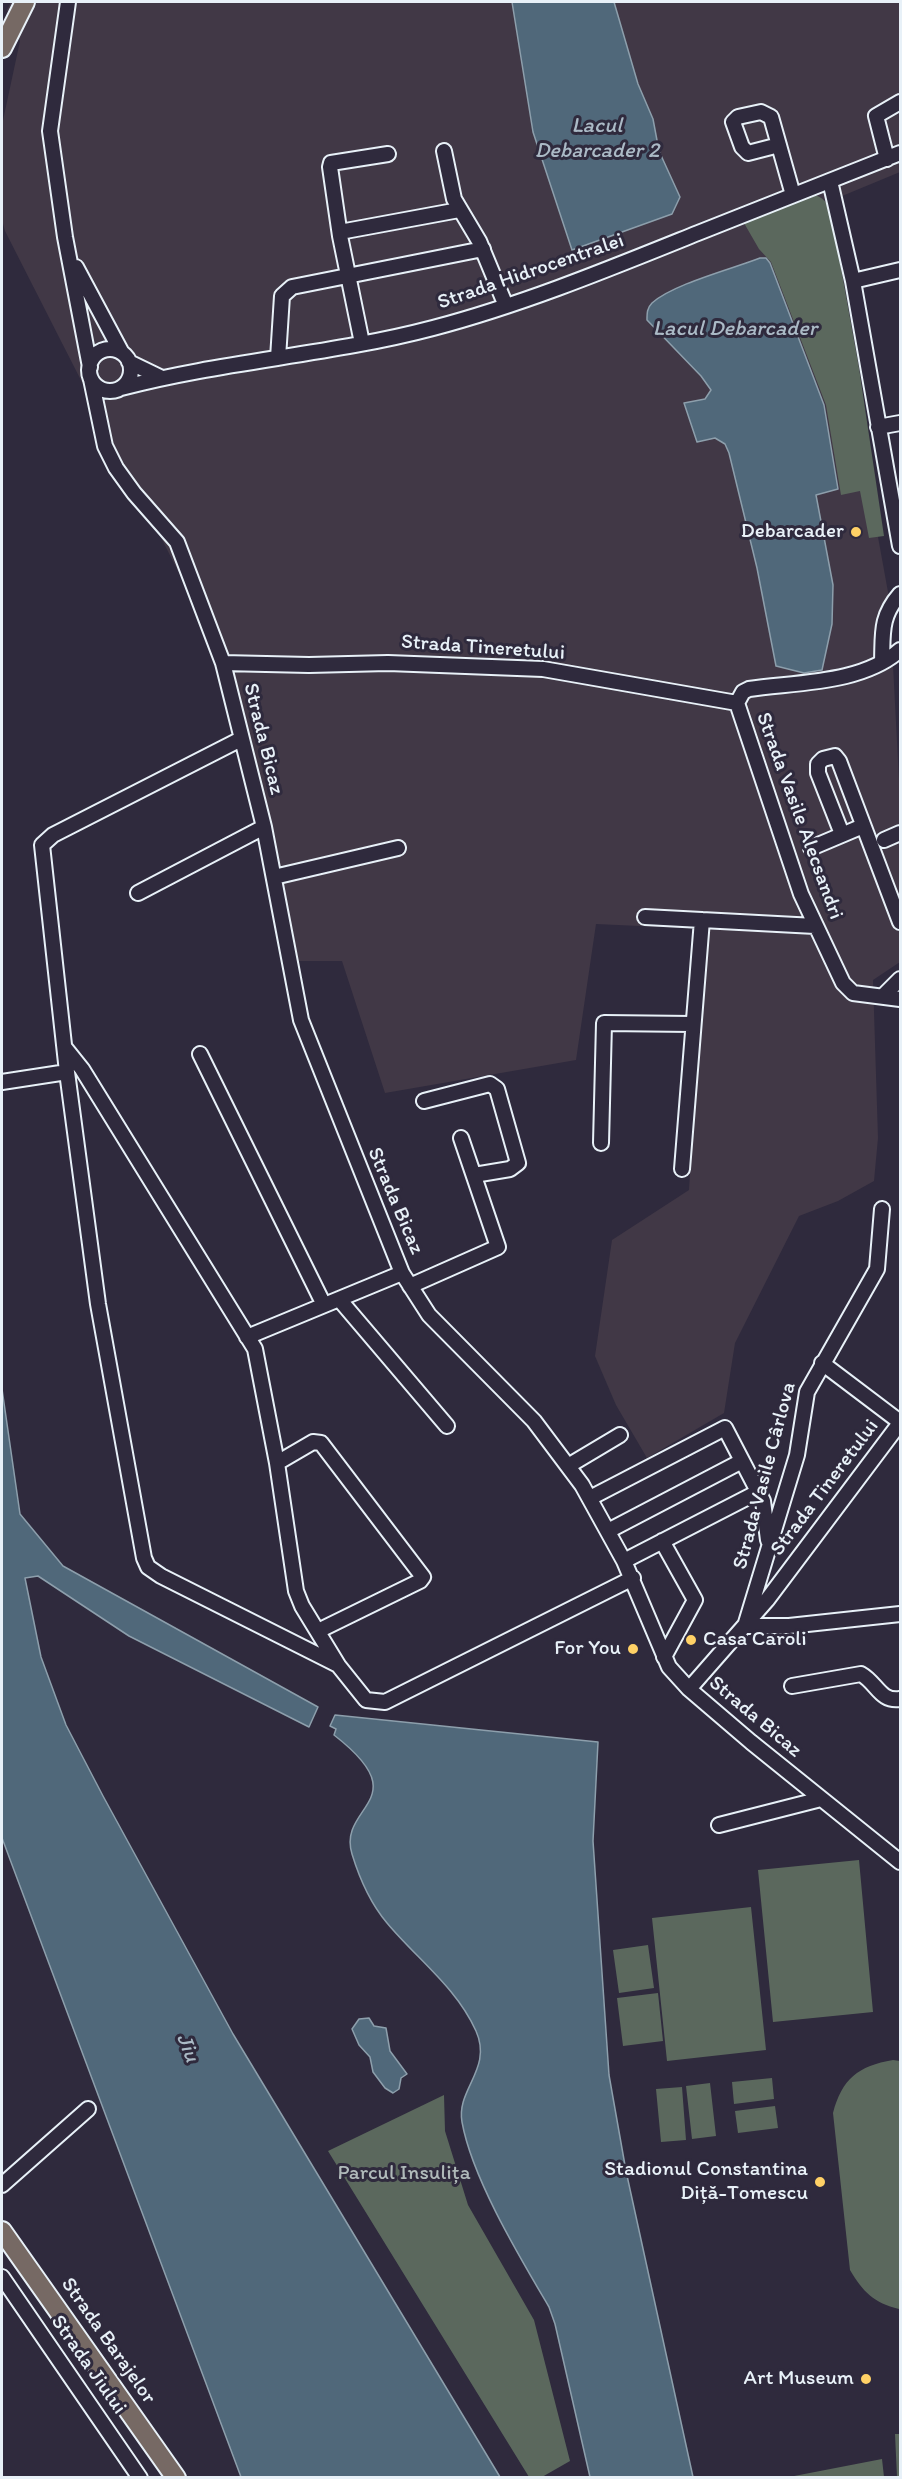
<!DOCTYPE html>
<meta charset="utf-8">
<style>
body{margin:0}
#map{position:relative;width:902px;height:2479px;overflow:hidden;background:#2f2a3d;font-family:Itim,sans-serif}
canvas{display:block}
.frame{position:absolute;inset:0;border:3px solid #e8f1f8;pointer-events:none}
</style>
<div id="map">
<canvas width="902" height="2479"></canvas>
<div class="frame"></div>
</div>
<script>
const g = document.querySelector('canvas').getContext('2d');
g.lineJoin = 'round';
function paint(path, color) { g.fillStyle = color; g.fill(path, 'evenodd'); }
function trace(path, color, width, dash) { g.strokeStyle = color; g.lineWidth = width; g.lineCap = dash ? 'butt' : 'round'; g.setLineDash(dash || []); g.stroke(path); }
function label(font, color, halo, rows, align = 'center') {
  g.font = font + ' Itim,sans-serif'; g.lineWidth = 6; g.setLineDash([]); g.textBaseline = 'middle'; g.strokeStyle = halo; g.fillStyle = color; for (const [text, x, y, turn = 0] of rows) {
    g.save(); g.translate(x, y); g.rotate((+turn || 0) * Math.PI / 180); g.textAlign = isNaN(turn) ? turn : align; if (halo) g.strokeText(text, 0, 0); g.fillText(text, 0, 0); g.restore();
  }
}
paint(new Path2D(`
 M11 2H900V172L818 206 888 592 892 646 900 799V962L873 980 878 1138 874 1181 838 1201 799 1216 735 1343 724 1413 647 1458 616 1405 595 1356 612 1240 689 1190 705 929 596 924 576 1060 385 1093 342 961H299L236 685 5 231 2 220V125L20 41 7 10Z`), '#413846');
paint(new Path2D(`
 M815 195C827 199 829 207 832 218L859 368 884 536 869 538 860 491 841 495 826 405 771 262 759 249 744 223Z
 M859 1860 873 2012 773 2022 758 1870Z
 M751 1907 766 2050 667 2061 652 1918Z
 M648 1945 654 1988 619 1993 613 1950Z
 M658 1993 663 2041 623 2046 617 1998Z
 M893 2060 900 2061 899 2309C874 2303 863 2292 850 2270L833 2113C842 2079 858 2066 893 2060Z
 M772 2078 774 2099 734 2104 732 2082Z
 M710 2083 716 2136 692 2139 686 2086Z
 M682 2087 686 2140 661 2142 656 2089Z
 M444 2095 445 2131 468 2205 534 2320 570 2461 542 2477H529L328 2151Z
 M775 2106 778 2128 738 2133 735 2111Z
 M895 2434H900V2477H897Z
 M882 2459 884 2477H789Z`), '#5b685d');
const water = new Path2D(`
 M512 2H614L638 84 653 119 659 151 680 197 672 214 572 250 533 132Z
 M760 258H766L770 263 824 405 838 489 816 495 833 585 832 624 822 670 804 673 776 666 757 568 729 453 725 444 715 438 697 442 684 403 705 399 711 390 701 376 647 320C647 313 647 308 652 303 673 284 732 269 760 258Z
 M2 1389 20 1514 63 1566 318 1707 309 1727 129 1636 38 1576 25 1578 41 1657 66 1725 103 1796 233 2034 500 2477H241L2 1838Z
 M335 1715 598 1742 593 1841 609 2075 626 2171 693 2477H590L555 2324 549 2307C519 2256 472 2178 462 2122 456 2089 493 2069 476 2031 456 1987 417 1959 387 1923 371 1904 359 1877 352 1854 337 1805 419 1801 334 1735L336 1729 330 1726Z
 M369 2018 374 2026 386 2028 390 2051 407 2074 401 2078 399 2089 393 2093 385 2088 373 2072 370 2057 359 2045 352 2029 359 2019Z`);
paint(water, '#50687a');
trace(water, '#8d9fac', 1.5);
const minor = new Path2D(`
 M68 2 50 131 65 237 90 367
 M779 145 748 153 742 147 733 122 738 117 761 112 771 117 793 195
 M444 151 454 199 479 241 506 306
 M887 159 876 116 900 102
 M830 181 853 281 900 546
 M340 232 459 210
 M76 267 122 353
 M853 281 900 270
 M362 343 340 236 330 167 331 163 388 154
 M89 370a21 21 0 1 1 42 0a21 21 0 1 1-42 0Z
 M278 358 282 296 292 287 483 249
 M129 362 160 377
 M91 379 105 446 116 468 134 493 177 542 223 663 264 827 301 1020 402 1273 429 1315 534 1421 582 1485 624 1561 669 1667 689 1689 751 1742 900 1862
 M121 388C223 361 331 355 433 328 524 304 611 268 698 233 765 206 833 180 900 153
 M878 427 900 423
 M900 650C862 684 797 682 749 689L743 692 737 703 801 894 843 983 853 993 900 999
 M882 661C883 633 880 617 900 594
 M223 663 309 665 388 663 543 669 737 703
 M241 739 53 835 42 845 67 1072 98 1304 144 1558 148 1567 161 1576 338 1665 366 1700 385 1702 633 1578
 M842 834 818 773V764L823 759 835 756 839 761 900 922
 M884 840 900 833
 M811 848 863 826
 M274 877 398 848
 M138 893 264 827
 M645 917 815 926
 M884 995 900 979
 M66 1049 82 1069 255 1349 277 1463 296 1591 302 1606 338 1665
 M200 1054 324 1305
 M2 1082 67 1072
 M424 1101 490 1084 497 1089 518 1163 510 1169 474 1175
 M601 1143 604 1023 692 1024
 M682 1169 702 920
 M882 1209 877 1269 807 1392 797 1455 745 1626H789L900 1614
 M410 1286 498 1247 461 1138
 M339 1299 447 1426
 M247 1337 402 1273
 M822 1363 900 1422
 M277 1463 313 1442 321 1443 423 1577 420 1581 318 1631
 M568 1466 620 1435
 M590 1498 725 1428 763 1501 768 1540
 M608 1531 742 1461
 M662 1541 695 1600 664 1657
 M624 1561 758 1492
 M792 1686 861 1674C877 1683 880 1702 900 1699
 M689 1689 767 1600 900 1423
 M719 1825 821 1799
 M2 2185 88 2109
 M2 2277 140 2478`);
const major = new Path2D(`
 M2 48 25 2
 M2 2231 176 2478`);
trace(minor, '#e8f1f8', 18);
trace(major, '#e8f1f8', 22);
trace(minor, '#2f2a3d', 14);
trace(major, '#766964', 18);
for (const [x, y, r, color] of [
 [856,532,6,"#ffd166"],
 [691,1640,6,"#ffd166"],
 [633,1649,6,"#ffd166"],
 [820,2182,6,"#ffd166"],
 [866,2379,6,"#ffd166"]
]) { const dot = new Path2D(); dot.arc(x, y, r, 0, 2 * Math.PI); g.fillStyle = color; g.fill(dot); trace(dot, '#2f2a3d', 2); }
label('21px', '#e8f1f8', '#2f2a3d', [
 ["Strada Hidrocentralei",531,272,-19],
 ["Strada Tineretului",483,648,4],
 ["Strada Bicaz",263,739,76],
 ["Strada Vasile Alecsandri",799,816,70],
 ["Strada Bicaz",395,1201,67],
 ["Strada Vasile Cârlova",765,1476,-75],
 ["Strada Tineretului",825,1488,-53],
 ["Strada Bicaz",755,1717,40],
 ["Strada Barajelor",108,2341,55],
 ["Strada Jiului",88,2365,55]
]);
label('21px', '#e8f1f8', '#2f2a3d', [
 ["Debarcader",844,532],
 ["Casa Caroli",703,1640,"left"],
 ["For You",621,1649],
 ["Stadionul Constantina",808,2170],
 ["Diță-Tomescu",808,2194],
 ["Art Museum",854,2379]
], 'right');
label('21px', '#b0baba', '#2f2a3d', [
 ["Parcul Insulița",404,2174]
]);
label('italic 22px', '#abbac6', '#2f2a3d', [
 ["Lacul",597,126],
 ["Debarcader 2",597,151],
 ["Lacul Debarcader",735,329],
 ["Jiu",187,2048,69]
]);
</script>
